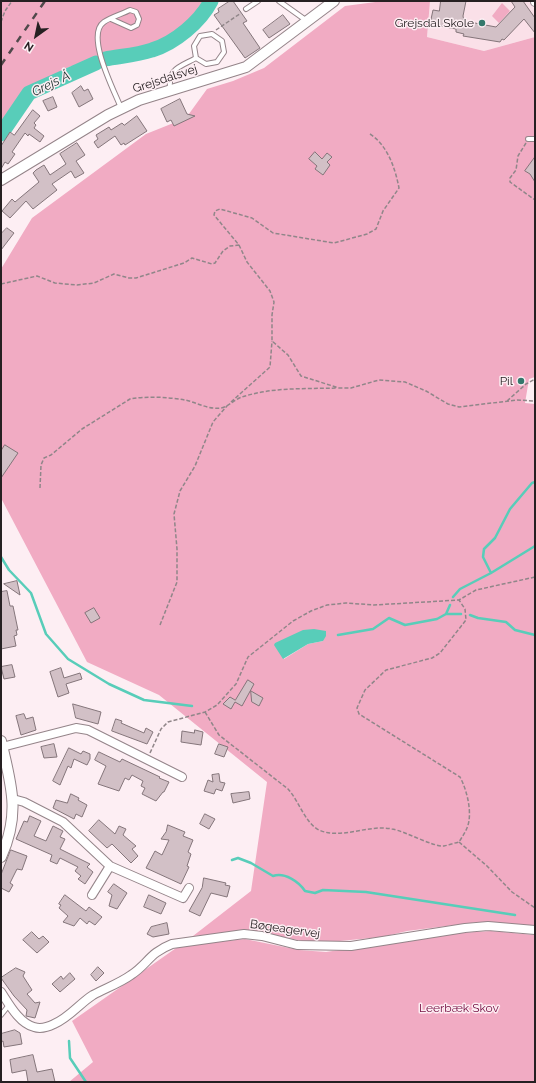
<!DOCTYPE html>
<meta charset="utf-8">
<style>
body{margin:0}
#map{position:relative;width:536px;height:1083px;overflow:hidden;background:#fdeef3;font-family:Raleway,sans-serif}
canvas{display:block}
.frame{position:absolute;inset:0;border:2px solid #262022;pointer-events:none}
.north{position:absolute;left:16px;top:16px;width:40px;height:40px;-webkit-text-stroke:3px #fdeef3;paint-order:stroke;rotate:213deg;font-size:11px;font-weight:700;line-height:16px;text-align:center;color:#262022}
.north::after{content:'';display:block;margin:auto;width:14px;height:18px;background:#262022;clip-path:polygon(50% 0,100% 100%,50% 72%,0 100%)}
</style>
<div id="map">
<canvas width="536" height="1083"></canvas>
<div class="frame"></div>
<div class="north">N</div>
</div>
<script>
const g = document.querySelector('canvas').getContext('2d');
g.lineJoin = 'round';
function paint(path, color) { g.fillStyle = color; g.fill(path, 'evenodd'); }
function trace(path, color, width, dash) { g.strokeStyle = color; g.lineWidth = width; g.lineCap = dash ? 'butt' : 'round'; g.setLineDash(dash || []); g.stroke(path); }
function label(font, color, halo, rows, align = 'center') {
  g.font = font + ' Raleway,sans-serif'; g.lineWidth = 3; g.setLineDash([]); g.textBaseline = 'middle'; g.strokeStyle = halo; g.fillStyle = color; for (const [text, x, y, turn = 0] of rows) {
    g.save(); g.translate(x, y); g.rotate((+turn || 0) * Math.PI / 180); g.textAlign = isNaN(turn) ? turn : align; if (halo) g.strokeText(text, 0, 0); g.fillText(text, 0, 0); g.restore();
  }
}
paint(new Path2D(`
 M430 1H529L535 10V37L484 51 427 37Z`), '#fae0e8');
paint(new Path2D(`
 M1 1H209L199 13 160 43 69 67 25 91 1 128Z
 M383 1H430L427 37 484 51 535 37V377L529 379 525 403 535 404V926L479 922 407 931 382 937 329 942 302 941 255 931 193 936 251 891 267 782 159 695 87 662 1 498V269L32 218 146 134 186 118 207 89 233 81 264 68 345 6ZM323 641 308 644 284 659 275 643Z
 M502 3 510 11 499 23 492 16Z
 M491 931 535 935V1082H69L93 1062 72 1021 179 946 245 939 299 950 326 952 444 934Z`), '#f1abc3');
paint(new Path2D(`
 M314 629 326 631V636L323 641 308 644 283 659 274 645 275 643 303 630Z`), '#58cdb9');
trace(new Path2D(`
 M1 557 9 570 31 593 46 634 68 659 109 684 144 700 192 706
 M491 573 535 546
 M453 597 460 589 491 573 483 557 484 549 495 538 510 509 532 483 535 482
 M446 614 450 605
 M470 615 478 618 506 622 515 630 535 635
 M338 635 373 629 389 618 405 625 437 619 446 614H461
 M232 860 238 858 251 863 273 876C285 872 299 882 305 891L315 893 323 890 366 892 515 915
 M69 1041 70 1058 86 1082`), '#58cdb9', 2.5);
trace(new Path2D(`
 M105 59C121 56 137 55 152 50 175 43 200 22 211 1
 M1 134 29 93 96 63`), '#58cdb9', 15);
const building = new Path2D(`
 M230 1H233L247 21 243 23 260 48 245 58 214 15 219 12 218 9Z
 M441 1H466L463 16 464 21 496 27 515 7 511 1H523L535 18V33L524 19 504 40 502 39 500 42 463 36 464 34 456 32V29L430 24 433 10 439 11Z
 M283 15 290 24 269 38 263 30Z
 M81 86 84 91 88 89 93 99 79 107 72 93Z
 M53 97 57 107 48 111 43 101Z
 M180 99 187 114 195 116 174 126 171 120 167 122 161 109Z
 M33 110 40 116 34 123 36 125 34 128 44 136 40 142 29 134 28 136 25 133 12 152 15 154 8 164 5 162 1 169V146L10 132 14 135Z
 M137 116 147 131 125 145 124 143 121 145 115 136 98 148 94 142 98 139 96 135 109 127 111 130 122 123 124 125Z
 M77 143 85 155 76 161 84 173 75 178 71 171 52 184 57 190 33 209 26 201 10 218 2 211 12 199 15 202 39 182 33 173 36 170 44 165 50 175 66 164 60 154Z
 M315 152 322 159 327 153 332 157 327 162 330 165 323 175 315 169 317 166 309 159Z
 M535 157V182L530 174 525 171Z
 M7 228 14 233 1 250V234Z
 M5 445 18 453 1 478V451Z
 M17 581 20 595 4 584Z
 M7 591 10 606H13L18 630H16L17 635 14 636 16 646 1 649V592Z
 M94 608 100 618 91 623 85 613Z
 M12 665 15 677 4 679 1 667Z
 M61 668 64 678 80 673 82 679 66 684 69 693 58 697 50 672Z
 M248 680 254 684 242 706 235 702 231 709 223 704 230 697 235 700Z
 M251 691 263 698 259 706 252 702Z
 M73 704 101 712 98 724 76 718Z
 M24 714 26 719 33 717 36 730 21 735 16 716Z
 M116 719 122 721 121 723 144 733 146 728 153 732 147 744 112 731Z
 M195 730 203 732 201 745 181 742 182 731 194 733Z
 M54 744 57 757 44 758 41 747Z
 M219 744 228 747 224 757 215 754Z
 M69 748 81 754 83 751 90 754V759L87 765 74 759 71 768 68 766 60 785 53 781Z
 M99 752 120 762 122 759 160 777 159 778 169 782 164 792H163L156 801 142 794 145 788 141 786 143 781 132 775 129 780 125 778 119 791 98 784 106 766 95 760Z
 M219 774 220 782 225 783 222 791 216 789 214 794 204 791 208 780 213 782 212 775Z
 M249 792 250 799 233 803 231 794Z
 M71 794 79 798 78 800 87 805 82 817 76 814 74 819 53 808 56 800 67 803Z
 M205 814 215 819 209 829 200 824Z
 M30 816 41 821 34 836 46 841 53 826 63 831 60 837 65 839 60 849 90 864 87 867 93 872 85 884 78 879 81 876 75 871 78 867 60 858 57 864 50 861 52 855 16 839 24 821 27 822Z
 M99 820 115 834 119 826 126 829 123 835 136 846 132 849 138 856 131 863 112 844 107 848 89 831Z
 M168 825 185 832 183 836 193 840 188 852 191 854 187 866 189 867 181 884 146 868 155 851 162 855 169 840 161 839 166 832Z
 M11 850 27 856 22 870 17 869 10 883 13 885 9 892 1 888V875Z
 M204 878 226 883 225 885 230 886 227 897 211 893 200 916 189 911 202 888Z
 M114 884 127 893 117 909 109 906 112 895 108 892Z
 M65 895 86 911 89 907 102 917 95 925 89 921 87 924 80 918 74 926 63 922 68 916 59 908 61 905 59 904Z
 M149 895 166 903 161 914 144 907Z
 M167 923 169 934 153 937 147 934 151 927Z
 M32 932 39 939 43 936 49 942 37 953 23 940Z
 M98 967 104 973 96 981 91 975Z
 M16 968 25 972 23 976 32 990 27 994 35 1003 40 1002 35 1018 26 1016 27 1010 14 996 1 978Z
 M70 973 75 979 60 992 52 984 61 976 63 979Z
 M15 1030 20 1033 22 1044 4 1047 3 1041 1 1042V1034Z
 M33 1055 37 1072 52 1069 55 1082H28L26 1070 12 1073 10 1060Z`);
paint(building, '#d2c0c6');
trace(building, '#84757a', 1);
const service = new Path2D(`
 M279 1 307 21
 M246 9 258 1
 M111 19 131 28 137 25 139 19 136 12 130 10C122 14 111 17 104 22 85 35 114 90 121 108
 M170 89C168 68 180 67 196 58L206 64 217 62 224 52 222 41 212 34 200 36 194 46 196 58
 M528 139H535
 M1 1015 9 1005`);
const minor = new Path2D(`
 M535 1V2
 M2 747 76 728 88 730 182 777
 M13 799 24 802 63 822 110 866 183 898 189 888
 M92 895 110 866
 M1 992C9 1004 19 1023 34 1027 40 1029 48 1027 54 1024 69 1018 80 1003 93 995 106 988 120 983 131 975 148 964 149 953 172 944L244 934 262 936 297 945 351 946 465 928 488 926 535 930`);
const tertiary = new Path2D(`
 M1 180 108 115 139 100 246 67 334 1
 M1 741C11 784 21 813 1 857`);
trace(service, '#948489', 6);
trace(minor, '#948489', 10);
trace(tertiary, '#948489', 12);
trace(new Path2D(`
 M1 22 5 11 12 1
 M216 30 241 13
 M370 134C387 145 395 167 399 188L383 211 376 229 367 234 334 243 273 233 252 218 220 209 215 211 214 215 239 245 247 262 270 291 274 302 272 315V341L288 355 301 376 339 388H351L379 380 405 382 426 391 448 404 459 407 517 400 535 401
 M526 143 518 156 516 170 510 178V182L535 200
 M1 284 37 276 55 283 77 285 94 283 114 274 129 278H136L184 263 192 258 212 264 215 263 223 251 230 246 239 245
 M507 401 526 384 535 379
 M231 402 270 367 272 341
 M40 488 41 465 44 458 51 455 82 429 130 399C146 396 168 397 185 400 196 402 208 410 221 408 228 407 235 399 242 397 272 387 306 389 337 388
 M160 625 177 582V549L174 514 180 491 195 466 213 422 227 406
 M205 712 219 735 288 789C299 801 305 823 319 830 341 840 368 824 392 829 405 831 433 847 444 846 449 845 454 843 459 842 462 837 465 833 467 828 473 814 467 790 460 777L359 714 357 708 365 690 386 670 432 658 440 653 466 620 465 609 459 600
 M150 753 161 729 168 722 205 712 217 705 236 684 248 657 293 621 311 611 327 605 346 603 374 605 459 600 476 590 535 577
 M459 842 487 866 512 892 535 908
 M1 1080 2 1082`), '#908689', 1.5, [4, 2]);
trace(service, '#fff', 4);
trace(minor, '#fff', 8);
trace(tertiary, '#fff', 10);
trace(new Path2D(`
 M1 65 45 1`), '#50494b', 2.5, [7, 7]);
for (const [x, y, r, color] of [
 [482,23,4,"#34786c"],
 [521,381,4,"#34786c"]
]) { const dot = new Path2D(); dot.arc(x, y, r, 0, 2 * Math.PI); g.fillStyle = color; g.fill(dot); trace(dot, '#fdeef3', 1.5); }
label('12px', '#262022', '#fdeef3', [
 ["Grejsdal Skole",474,23],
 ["Pil",513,381]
], 'right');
label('12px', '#262022', '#fdeef3', [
 ["Grejsdalsvej",165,79,-18],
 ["Bøgeagervej",285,929,8]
]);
label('12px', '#720a3f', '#fdeef3', [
 ["Leerbæk Skov",459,1008]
]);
label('italic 13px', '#1a2f2b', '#fdeef3', [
 ["Grejs Å",51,84,-26]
]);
</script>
